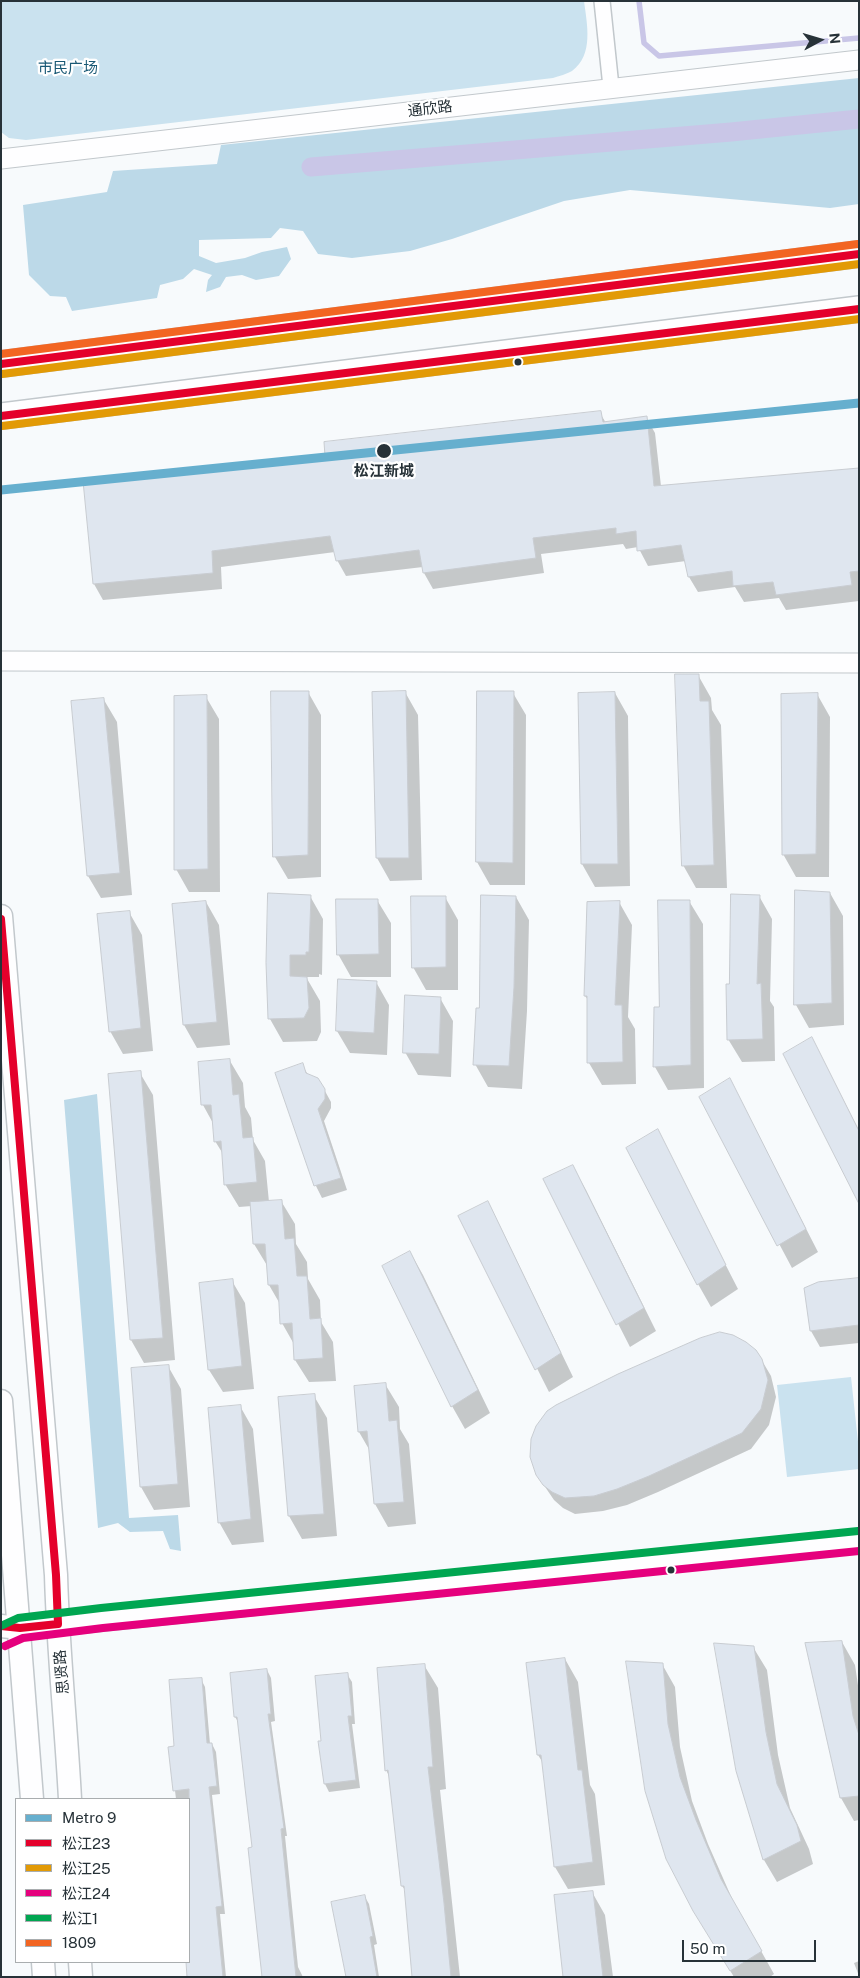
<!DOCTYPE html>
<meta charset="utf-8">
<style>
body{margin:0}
#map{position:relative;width:860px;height:1978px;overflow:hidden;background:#f7fafc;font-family:"Public Sans","Noto Sans SC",sans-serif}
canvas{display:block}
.frame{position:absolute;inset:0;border:2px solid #273238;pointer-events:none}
.legend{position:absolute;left:15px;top:1798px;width:175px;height:165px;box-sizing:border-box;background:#fff;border:1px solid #a9adaf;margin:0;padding:6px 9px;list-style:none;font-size:15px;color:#273238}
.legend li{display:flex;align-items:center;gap:10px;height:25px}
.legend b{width:25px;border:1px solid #a9adaf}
.north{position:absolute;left:795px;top:15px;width:50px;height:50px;-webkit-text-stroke:4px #fff;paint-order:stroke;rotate:84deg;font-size:14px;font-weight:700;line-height:20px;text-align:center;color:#273238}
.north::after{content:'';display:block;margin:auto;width:18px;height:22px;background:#273238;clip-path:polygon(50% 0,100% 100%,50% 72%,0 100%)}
.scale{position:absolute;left:682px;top:1940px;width:134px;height:22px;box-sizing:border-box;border:2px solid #273238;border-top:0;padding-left:6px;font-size:15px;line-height:18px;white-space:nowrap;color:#273238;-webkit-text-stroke:4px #fff;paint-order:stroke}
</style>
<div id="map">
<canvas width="860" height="1978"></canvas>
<div class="frame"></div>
<ul class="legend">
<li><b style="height:6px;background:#66afce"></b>Metro 9</li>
<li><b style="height:6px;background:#e4002b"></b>松江23</li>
<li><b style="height:6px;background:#e29a06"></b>松江25</li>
<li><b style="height:6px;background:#e5007d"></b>松江24</li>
<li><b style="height:6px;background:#00a651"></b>松江1</li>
<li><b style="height:6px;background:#f26522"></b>1809</li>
</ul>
<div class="north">N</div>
<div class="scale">50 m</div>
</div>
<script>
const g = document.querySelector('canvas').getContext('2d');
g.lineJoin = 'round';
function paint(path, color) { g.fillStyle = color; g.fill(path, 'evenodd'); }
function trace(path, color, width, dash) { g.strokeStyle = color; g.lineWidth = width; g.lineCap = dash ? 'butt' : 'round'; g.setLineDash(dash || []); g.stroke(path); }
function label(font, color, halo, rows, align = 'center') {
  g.font = font + ' "Public Sans","Noto Sans SC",sans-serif'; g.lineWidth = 4.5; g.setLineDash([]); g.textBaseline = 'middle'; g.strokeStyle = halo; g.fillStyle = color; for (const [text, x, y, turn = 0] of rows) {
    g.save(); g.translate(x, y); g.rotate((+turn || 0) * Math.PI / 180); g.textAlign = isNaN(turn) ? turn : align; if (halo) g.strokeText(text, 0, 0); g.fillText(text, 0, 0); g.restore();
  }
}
paint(new Path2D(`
 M1 1H584C587 24 594 55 572 71 567 74 559 76 553 78L26 140 9 138 1 132Z
 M851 1377 859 1451V1469L787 1477 777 1385Z`), '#cae2ef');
paint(new Path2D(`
 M859 78V204L830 208 630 190 564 201 452 239 410 251 352 258 318 254 303 231 280 228 271 238 199 240V256L216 263 245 258 262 252 287 247 291 259 279 276 256 280 242 275 226 277 220 287 206 292 208 280 212 275 194 269 183 279 160 285 157 298 72 311 66 297 50 296 29 275 23 205 107 192 113 171 217 164 221 145Z
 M97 1094 129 1518 178 1515 181 1551 170 1549 163 1531 130 1532 118 1523 98 1528 64 1100Z`), '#bcd9e8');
paint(new Path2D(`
 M600 413 606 423 646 417 655 433 661 486 859 469V601L786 610 779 598 744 602 735 587 698 592 689 577 686 561 648 566 638 547 626 549 623 544 541 554 544 573 433 589 424 573 423 567 346 576 337 560 335 552 221 567 222 589 103 600 94 584 326 457Z
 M698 675 711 698 712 710 721 725 727 888H696L683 865Z
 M308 692 321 715V877L288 879 275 857Z
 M405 692 418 715 422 880 390 881 377 858 374 693Z
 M478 692 513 693 526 715 525 885H490L477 862Z
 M615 693 628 716 630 886 595 887 582 864Z
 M817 694 830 717 829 877H796L783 854Z
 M206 697 219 719 220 892H189L176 869Z
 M104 700 117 722 132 895 101 898 88 876Z
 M796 891 830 893 843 916 844 1025 809 1028 796 1005Z
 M310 896 323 919 322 975 319 974V977H306L320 1001 321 1032 317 1041 283 1042 270 1019 267 963Z
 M759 896 772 919 770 1001 774 1007 775 1061 742 1062 728 1039 730 985Z
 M445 897 458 920V990H426L413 967Z
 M516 897 529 920 527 1011 522 1089 488 1087 475 1064 480 1009Z
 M377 900 391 923V977H351L338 954Z
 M689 901 703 924 704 1088 668 1090 655 1067 660 1008Z
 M206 902 219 925 230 1045 197 1048 184 1025Z
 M619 902 632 925 628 1017 635 1029 636 1084 602 1085 589 1063 588 1000 585 996Z
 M129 912 142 935 153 1051 123 1054 110 1031Z
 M376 982 389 1005 387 1055 350 1053 337 1031Z
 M440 998 453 1021 451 1077 418 1075 405 1052Z
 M812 1039 859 1130V1201Z
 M230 1061 243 1083 245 1107 251 1118 253 1140 265 1161 269 1202 281 1201 295 1224 296 1244 307 1262 308 1279 320 1300 321 1322 333 1342 336 1381 309 1382 295 1360V1346L282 1323 280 1304 269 1285 268 1267 254 1244 252 1206 239 1207 225 1184 223 1154 215 1141 214 1125 203 1105 199 1063Z
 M302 1064 308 1075 320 1082 331 1102V1108L324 1121 347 1190 322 1198 316 1186 277 1074Z
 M140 1073 153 1095 175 1360 144 1363 131 1340 109 1075Z
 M730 1080 818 1252 792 1268 701 1097Z
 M657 1131 738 1289 711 1307 698 1284Z
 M573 1167 586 1190 656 1331 630 1347 545 1180Z
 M487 1203 500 1226 573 1377 549 1392 460 1216Z
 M410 1252 423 1275 490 1413 465 1429 452 1406Z
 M859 1279V1343L820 1347 811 1331 806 1288Z
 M232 1281 245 1303 254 1389 223 1392 209 1370Z
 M761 1359 771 1376 776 1397 769 1425 751 1449 658 1492 627 1505 603 1511 575 1514 563 1508 554 1500 537 1475Z
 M168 1366 181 1389 190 1507 154 1510 141 1487Z
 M385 1384 399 1407 400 1429 409 1444 416 1524 388 1527 375 1504 370 1451 359 1432Z
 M314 1396 327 1418 337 1536 302 1539 289 1516 280 1398Z
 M240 1406 253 1429 264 1542 232 1545 219 1522Z
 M842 1642 855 1665 859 1692V1820L854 1821 841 1798Z
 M753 1647 767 1670 778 1755 790 1808 809 1849 813 1864 777 1882 764 1860Z
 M565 1659 578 1682 590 1785 595 1794 605 1885 568 1889 555 1867 543 1763 538 1755Z
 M627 1662 662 1664 675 1687 680 1747 692 1801 708 1844 734 1903 774 1974 770 1977H734L708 1934Z
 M424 1665 438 1688 446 1789 440 1790 460 1977H413L406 1891 402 1886 390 1778 386 1770Z
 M267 1670 271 1678 275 1721 271 1722 287 1836H285L298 1967 303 1977H263L253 1849 239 1723 235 1717Z
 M347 1674 352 1682 355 1724H352L360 1788 329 1792 325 1784 322 1742Z
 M201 1679 205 1687 210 1744H212L216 1752 220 1794 212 1795 225 1914H220L226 1977H192L188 1970 187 1962H189V1924L191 1923 189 1900V1799H176L170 1748 176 1747Z
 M592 1892 605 1915 613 1977H564Z
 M365 1897 369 1904 377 1944 374 1945 379 1977H347Z
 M859 1961V1976L854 1963Z`), '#0003');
trace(new Path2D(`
 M639 1 644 43 659 56 859 38`), '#c9c6e7', 5.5);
trace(new Path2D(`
 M311 167 731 132 859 119`), '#c9c6e7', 19);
const building = new Path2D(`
 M601 411 603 422 647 416 654 486 859 468V571L850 572 852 585 776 595 773 582 733 586 732 571 688 577 681 545 637 551 636 531 616 534V528L533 538 536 558 423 573 419 550 336 561 330 536 212 551 213 573 93 584 83 481 325 456 324 442Z
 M675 674H699L700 701H709L714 865 682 866Z
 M271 691H309L308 855 273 857Z
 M406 691 409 858H376L372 692Z
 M477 691H514L513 863 476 862Z
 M615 692 618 864H581L578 693Z
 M818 693 816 854 782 855 781 694Z
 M207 695 208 869 174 870V696Z
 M104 698 120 873 87 876 71 701Z
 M795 890 830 892 832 1003 794 1005Z
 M268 893 311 895 309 952H306V955H290V976L307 977 309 1008 304 1018 268 1019 266 963Z
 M731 894 760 895 757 984 761 983 763 1039 727 1040 726 984H729Z
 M481 895 516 896 514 987 509 1066 473 1065 476 1008H479Z
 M411 896H446V967L412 968Z
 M336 899H378L379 954 337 955Z
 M658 900H690L691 1065 653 1067 654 1007H659Z
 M206 901 217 1022 183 1025 172 904Z
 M620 901 615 1005H622L623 1062 587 1063V996H584L587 902Z
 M130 911 141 1028 109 1032 97 914Z
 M338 979 377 981 374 1033 336 1031Z
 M405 995 441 997 439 1054 403 1053Z
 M812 1037 859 1131V1204L783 1054Z
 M230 1059 233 1095 239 1094 243 1138 253 1137 257 1182 224 1185 221 1141 214 1142 211 1105H201L198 1062Z
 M303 1063 306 1073 318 1078 325 1089V1099L318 1109 341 1178 314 1186 275 1073Z
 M141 1071 163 1338 130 1340 108 1074Z
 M730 1078 806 1229 777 1246 699 1097Z
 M658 1129 726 1265 697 1285 626 1148Z
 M573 1165 644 1308 616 1325 543 1179Z
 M282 1200 285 1239 294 1238 297 1276H307L310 1319 321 1318 323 1358 294 1360 292 1323 280 1324 278 1285H268L265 1244H253L250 1202Z
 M488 1201 561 1353 535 1370 458 1216Z
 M410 1251 478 1390 451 1407 382 1266Z
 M859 1278V1325L810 1331 804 1288 818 1282Z
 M233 1279 242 1366 208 1370 199 1283Z
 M720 1332 733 1335 746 1342 756 1350 762 1359 768 1380 761 1409 742 1433 649 1476 617 1489 594 1496 565 1498 552 1492 543 1485 536 1475 530 1457 531 1439 536 1426 547 1411 556 1405 618 1374 700 1338Z
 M169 1365 178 1484 140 1487 131 1368Z
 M386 1383 389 1421 397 1420 404 1502 374 1504 367 1431 358 1432 354 1386Z
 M315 1394 324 1514 288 1516 278 1397Z
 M241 1405 251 1519 218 1523 208 1408Z
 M842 1641 853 1716 859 1735V1796L840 1798 805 1643Z
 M714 1643 754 1646 766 1732 777 1784 797 1825 801 1841 763 1860 736 1771Z
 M565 1658 578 1770H582L593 1862 554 1867 541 1755H537L526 1663Z
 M626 1661 663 1663 668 1724 680 1777 696 1820 721 1879 762 1951 730 1971 693 1911 666 1859 645 1791Z
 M425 1664 433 1767H428L444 1903 451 1977H412L404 1886H401L388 1770 385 1771 377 1668Z
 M267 1669 271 1714H268L284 1828 281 1829 296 1977H262L248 1848 252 1847 245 1788 237 1717H234L230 1673Z
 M348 1673 352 1716H348L356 1780 324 1784 318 1741H321L315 1676Z
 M202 1678 207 1743H212L217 1786 209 1787 222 1906 216 1907 223 1977H187L186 1962H189V1789L173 1791 168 1747 174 1746 169 1680Z
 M593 1891 603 1977H563L554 1895Z
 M365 1895 373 1936 370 1937 377 1977H346L331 1902Z`);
paint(building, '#dfe6ef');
trace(building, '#c8ccd1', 1);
const minor = new Path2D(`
 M602 1 611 87`);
const tertiary = new Path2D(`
 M1 159 859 60
 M1 661 859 663`);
const secondary = new Path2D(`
 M1 916 56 1575C58 1650 66 1724 70 1799
 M1 1401 32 1799
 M1 1626 20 1628 859 1541
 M43 1962 44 1977
 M80 1962 81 1977`);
const primary = new Path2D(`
 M1 364 859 254
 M1 416 859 309`);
trace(minor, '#c2c8cc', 18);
trace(tertiary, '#c2c8cc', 21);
trace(secondary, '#c2c8cc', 25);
trace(primary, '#c2c8cc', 28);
trace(minor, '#fefeff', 15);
trace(tertiary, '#fefeff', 19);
trace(secondary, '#fefeff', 22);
trace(primary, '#fefeff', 25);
trace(new Path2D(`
 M1 364 859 254
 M1 416 859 309
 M1 919 56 1575 58 1624 20 1628 1 1626`), '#e4002b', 8);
trace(new Path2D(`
 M2 374 859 264
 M2 426 859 319`), '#e29a06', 8);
trace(new Path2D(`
 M5 1646 23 1638 103 1628 859 1551`), '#e5007d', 8);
trace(new Path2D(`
 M1 1626 18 1618 101 1608 858 1531`), '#00a651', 8);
trace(new Path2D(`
 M1 354 858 244`), '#f26522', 8);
trace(new Path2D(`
 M1 490 859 403`), '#66afce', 9);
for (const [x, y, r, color] of [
 [518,362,4.5,"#273238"],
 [384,451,8,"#273238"],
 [671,1570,4.5,"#273238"]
]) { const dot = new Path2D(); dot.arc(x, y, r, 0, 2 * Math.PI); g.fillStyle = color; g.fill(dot); trace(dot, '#fff', 2); }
label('15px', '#1a5975', '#fff', [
 ["市民广场",68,68]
]);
label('15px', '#273238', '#fff', [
 ["通欣路",430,109,-7],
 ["思贤路",62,1672,-95]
]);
label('bold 15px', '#273238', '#fff', [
 ["松江新城",384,471]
]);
</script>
